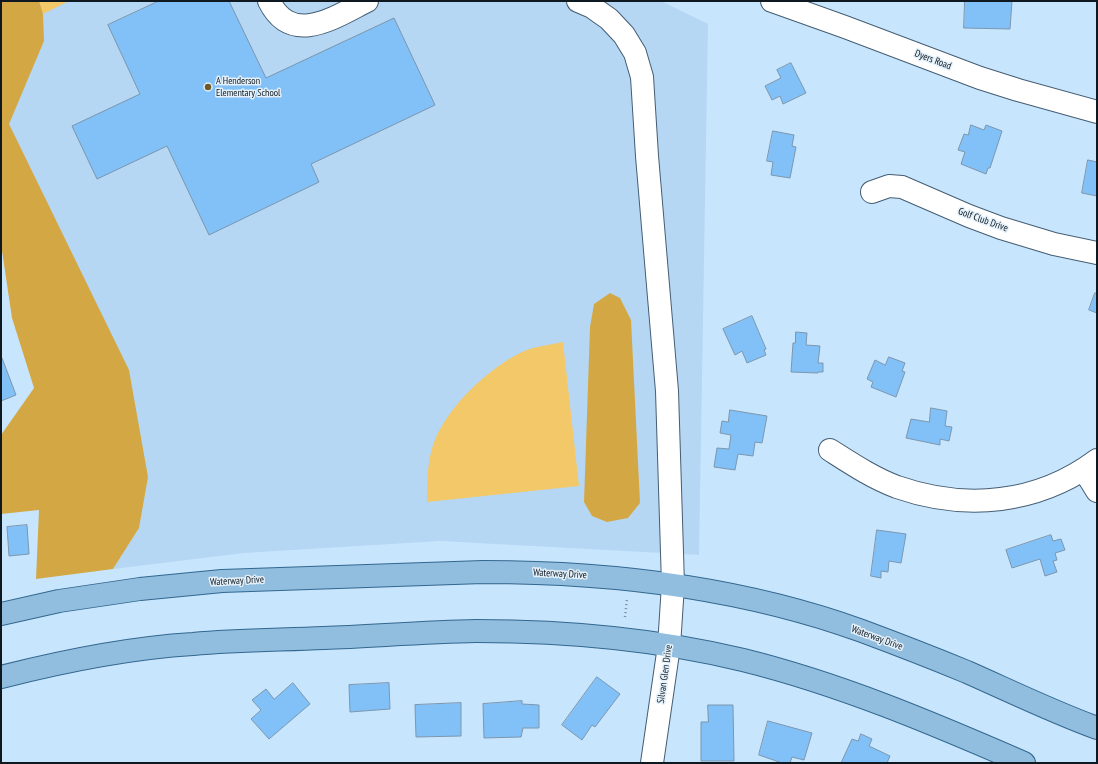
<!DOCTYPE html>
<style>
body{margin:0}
#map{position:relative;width:1098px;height:764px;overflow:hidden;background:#c8e5fe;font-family:"PT Sans Narrow",sans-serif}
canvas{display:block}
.frame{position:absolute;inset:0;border:2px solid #0d1820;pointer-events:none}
</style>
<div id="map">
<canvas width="1098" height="764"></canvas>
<div class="frame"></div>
</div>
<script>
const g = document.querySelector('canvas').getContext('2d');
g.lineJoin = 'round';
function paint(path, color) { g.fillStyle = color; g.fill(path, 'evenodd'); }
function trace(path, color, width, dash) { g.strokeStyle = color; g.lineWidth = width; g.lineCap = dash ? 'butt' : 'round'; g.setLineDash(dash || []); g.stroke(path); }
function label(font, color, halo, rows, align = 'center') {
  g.font = font + ' "PT Sans Narrow",sans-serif'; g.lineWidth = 3; g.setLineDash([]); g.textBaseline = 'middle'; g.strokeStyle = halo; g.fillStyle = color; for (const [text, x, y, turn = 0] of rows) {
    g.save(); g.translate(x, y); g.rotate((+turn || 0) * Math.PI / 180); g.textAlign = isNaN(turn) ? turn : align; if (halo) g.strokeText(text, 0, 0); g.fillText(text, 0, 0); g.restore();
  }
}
paint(new Path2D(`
 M1 1H661L708 24 699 555 440 541 244 553 113 569 139 528 27 193 1 92Z`), '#b5d7f4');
paint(new Path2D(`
 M39 1H69L43 14Z
 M563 342 579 486 427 502C427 483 427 464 433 445 446 408 487 369 522 352 535 346 550 345 563 342Z`), '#f2c869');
paint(new Path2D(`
 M1 1H39L43 14 44 41 9 124 129 370 148 477 139 528 113 569 36 579 39 510 1 514V435L34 388 12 318 1 244Z
 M610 293 620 298 631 320 640 503 628 518 607 522 592 516 584 502 590 327 594 304Z`), '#d3a844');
const building = new Path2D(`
 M159 1H229L266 78 394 18 435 105 311 164 319 182 209 235 167 146 97 179 72 126 140 94 108 25Z
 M965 1H1012L1010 29 964 28Z
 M791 63 806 93 783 104 780 96 772 100 765 86 781 78 777 70Z
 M971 125 984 130 986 125 1002 131 990 168H988L986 174 961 164 965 152 958 150 964 134 968 135Z
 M773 131 794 135 792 146 796 147 790 178 771 175 773 162 767 161Z
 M1088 160 1097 162V196L1082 193Z
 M1095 293H1097V313L1089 310Z
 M752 316 766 349 764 350 766 355 747 363 742 351 735 355 723 329Z
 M796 332 807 333 806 345 820 346 818 363H823V372H818V373L791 372 793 343H795Z
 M889 357 905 363 902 371 905 372 896 397 871 387 873 382 867 379 875 360 885 365Z
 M1 358H2L16 395 1 401Z
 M931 408 947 411 945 426 952 427 949 441 940 439V445L906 438 911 419 929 422Z
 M730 410 767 416 762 443 755 442 753 456 738 454 735 470 714 467 717 448 729 449 731 435 720 433 722 421 728 422Z
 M27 525 29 554 9 556 7 527Z
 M877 530 906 534 901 563 889 561 888 572 881 571V578L871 576Z
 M1051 535 1053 541 1061 539 1065 550 1055 553 1057 560 1053 561 1057 572 1045 576 1040 559 1012 568 1006 550Z
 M597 677 620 694 595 727 592 725 582 740 562 725Z
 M293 683 310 704 269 739 251 719 261 710 252 700 266 689 274 699Z
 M389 683 390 709 350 712 349 685Z
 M522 701V704L539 705V728H523L521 737 484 738 483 704Z
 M461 703V736L416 737 415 705Z
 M708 705H733L734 761H701V722H708Z
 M768 721 812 733 804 760 792 757 790 763H782L759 755Z
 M861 734 872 739 869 746 890 756 887 763H841L852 739 858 741Z`);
paint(building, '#81c1f7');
trace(building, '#7c96ad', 1);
const minor = new Path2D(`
 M269 1C292 47 335 17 367 1
 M578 1 592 7 609 19 624 35 635 53 642 77 647 156 667 391 673 585 669 646 652 763
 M772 1 845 27 980 78 1018 90 1097 112
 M872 192 889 186 902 187 969 216 1001 228 1054 244 1097 253
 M830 450C852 464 873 478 897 487 966 511 1038 504 1097 460
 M1084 470 1097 491`);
const major = new Path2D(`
 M1 614 59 601 140 589 222 581 483 572C609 572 743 588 862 631 897 644 933 658 967 672 1010 691 1053 712 1097 728
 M1 677C64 661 128 648 193 644 236 640 280 640 324 638 375 636 426 632 476 631 565 631 656 639 743 660 840 684 932 723 1024 763`);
trace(minor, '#445d72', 24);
trace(major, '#33678e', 24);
trace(new Path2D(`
 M625 617 627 599`), '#768c9d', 2.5, [1, 3]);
trace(minor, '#fff', 22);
trace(major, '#91bddf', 22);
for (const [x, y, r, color] of [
 [208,87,4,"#6e5928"]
]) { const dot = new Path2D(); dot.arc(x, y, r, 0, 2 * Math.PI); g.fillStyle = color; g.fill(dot); trace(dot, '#e4f0fa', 1.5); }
label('10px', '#0d1820', '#e4f0fa', [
 ["Dyers Road",933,60,21],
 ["Golf Club Drive",983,220,20],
 ["Waterway Drive",560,574,3],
 ["Waterway Drive",237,581,-3],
 ["Waterway Drive",877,638,20],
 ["Silvan Glen Drive",665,674,-82]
]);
label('10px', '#0d1820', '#e4f0fa', [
 ["A Henderson",216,81],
 ["Elementary School",216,93]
], 'left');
</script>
